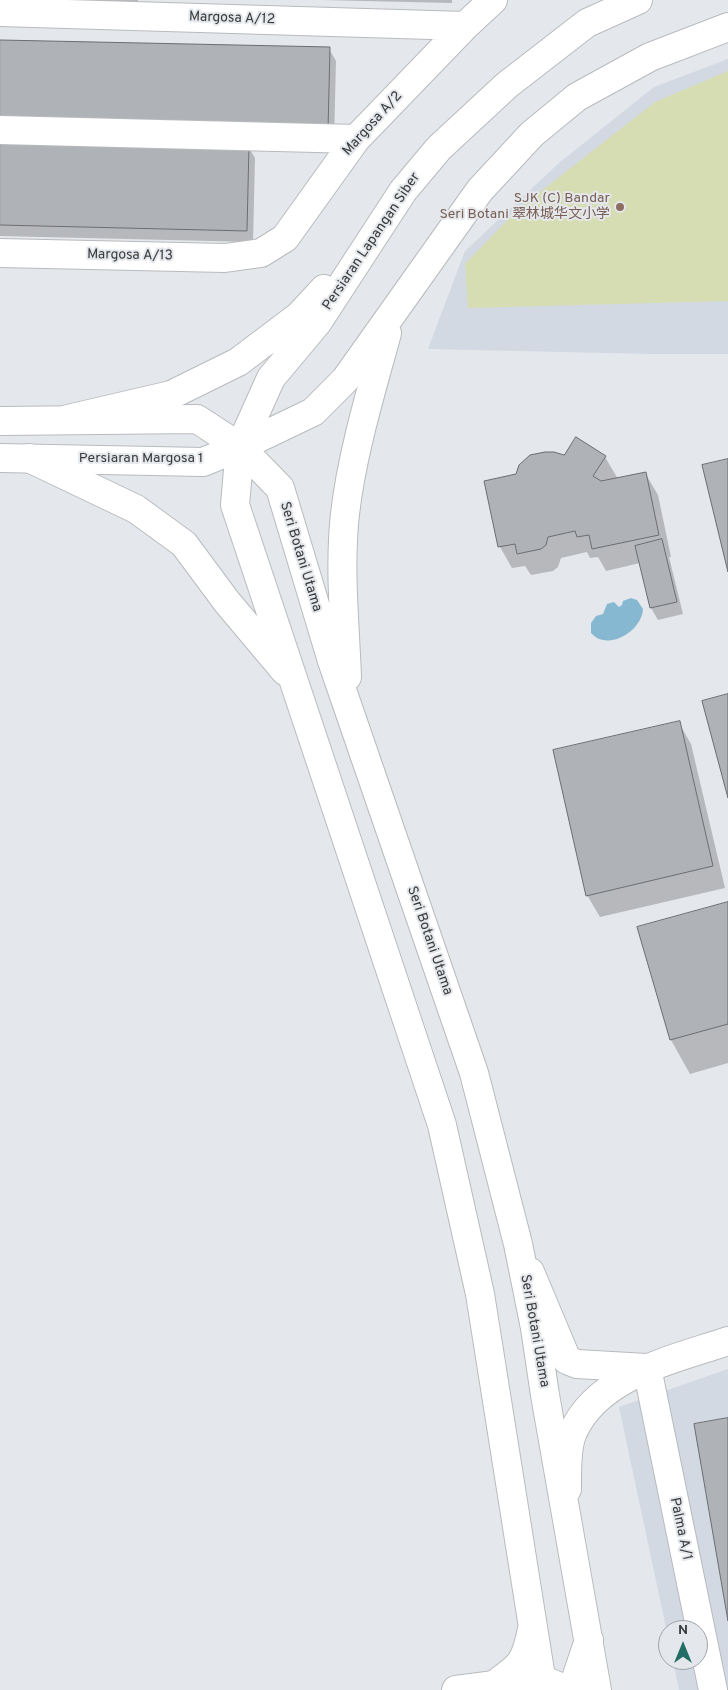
<!DOCTYPE html>
<meta charset="utf-8">
<style>
body{margin:0}
#map{position:relative;width:728px;height:1690px;overflow:hidden;background:#e4e7eb;font-family:Overpass,sans-serif}
canvas{display:block}
.north{position:absolute;left:658px;top:1620px;width:50px;height:50px;box-sizing:border-box;background:#e4e7eb;border:1px solid #a0a2a5;border-radius:50%;rotate:0deg;font-size:14px;font-weight:700;line-height:20px;text-align:center;color:#393a3b}
.north::after{content:'';display:block;margin:auto;width:18px;height:22px;background:#236d67;clip-path:polygon(50% 0,100% 100%,50% 72%,0 100%)}
</style>
<div id="map">
<canvas width="728" height="1690"></canvas>
<div class="north">N</div>
</div>
<script>
const g = document.querySelector('canvas').getContext('2d');
g.lineJoin = 'round';
function paint(path, color) { g.fillStyle = color; g.fill(path, 'evenodd'); }
function trace(path, color, width, dash) { g.strokeStyle = color; g.lineWidth = width; g.lineCap = dash ? 'butt' : 'round'; g.setLineDash(dash || []); g.stroke(path); }
function label(font, color, halo, rows, align = 'center') {
  g.font = font + ' Overpass,"Noto Sans SC",sans-serif'; g.lineWidth = 4; g.setLineDash([]); g.textBaseline = 'middle'; g.strokeStyle = halo; g.fillStyle = color; for (const [text, x, y, turn = 0] of rows) {
    g.save(); g.translate(x, y); g.rotate((+turn || 0) * Math.PI / 180); g.textAlign = isNaN(turn) ? turn : align; if (halo) g.strokeText(text, 0, 0); g.fillText(text, 0, 0); g.restore();
  }
}
paint(new Path2D(`
 M728 59V354H653L428 349 465 251 559 163 654 87Z
 M728 1369V1690H679L673 1660H698V1630H668V1637L619 1407Z`), '#d2d9e3');
paint(new Path2D(`
 M728 71V301L468 308 465 264 517 210 655 102Z`), '#d7ddb2');
paint(new Path2D(`
 M631 598 637 600 643 609C642 631 608 652 591 633V623L596 616 603 614 607 604 614 602 619 607 622 605 623 601Z`), '#87b8d1');
paint(new Path2D(`
 M53 0H138V2Z
 M321 0H452V3Z
 M0 41 329 49 336 61 334 141Z
 M0 140 248 146 255 158 253 242 0 236Z
 M565 457H605L618 479 645 473 658 495 671 557H669L683 614 658 620 651 608 640 563 606 571 598 557 590 558 587 552 561 558 558 567 553 571 531 575 525 566 512 568 500 547 516 475Z
 M679 723 691 744 725 888 600 917 587 895Z
 M728 903V1063L690 1074 671 1040 639 928Z`), '#0003');
const building = new Path2D(`
 M0 40 330 47 328 130 0 122Z
 M0 139 249 145 247 231 0 225Z
 M576 437 606 456 593 476 601 481 646 472 659 535 592 549 589 535 577 537 575 531 548 537 546 545 541 549 517 554 515 544 498 547 484 481 516 474 519 465 530 455 545 452H554L564 455Z
 M728 459V572L702 465Z
 M662 539 677 602 650 608 635 546Z
 M728 694V798L702 701Z
 M680 721 713 866 586 896 553 750Z
 M728 902V1024L670 1040 637 927Z
 M728 1418V1621L694 1424Z`);
paint(building, '#afb2b6');
trace(building, '#6b6e71', 1);
const minor = new Path2D(`
 M0 12 465 26
 M0 130 356 139
 M0 253 225 258 261 253 285 238 356 139 465 26 493 0
 M0 421 197 419 240 447
 M0 458 203 462 240 447
 M530 1272 567 1360 577 1364 646 1368
 M647 1368 713 1690
 M567 1489C567 1472 566 1447 573 1432 598 1375 675 1359 728 1341
 M456 1690 541 1679 567 1690
 M572 1690 589 1640`);
const major = new Path2D(`
 M68 419 171 395 238 362 299 316 324 289
 M240 447 280 488 332 661 474 1073 518 1244 535 1328 545 1395 597 1690
 M240 447 313 412 345 380 480 190 532 134 577 97 650 57 728 27
 M29 458 136 509 184 544 227 602 285 671
 M347 677C345 623 339 568 345 514 352 453 371 392 387 333
 M494 1685C521 1665 525 1664 532 1629
 M543 1690 480 1294 442 1125 235 505 240 447 271 378 317 323 403 191 439 148 507 85 587 23 638 0`);
trace(minor, '#b8bbbe', 30);
trace(major, '#b8bbbe', 30);
trace(minor, '#fff', 28);
trace(major, '#fff', 28);
for (const [x, y, r, color] of [
 [620,207,5,"#8d6e63"]
]) { const dot = new Path2D(); dot.arc(x, y, r, 0, 2 * Math.PI); g.fillStyle = color; g.fill(dot); trace(dot, '#e4e7eb', 2); }
label('14px', '#393a3b', '#e4e7eb', [
 ["Margosa A/12",232,19,2],
 ["Margosa A/2",373,124,-48],
 ["Persiaran Lapangan Siber",372,242,-56],
 ["Margosa A/13",130,256,1],
 ["Persiaran Margosa 1",141,459],
 ["Seri Botani Utama",300,557,73],
 ["Seri Botani Utama",429,941,71],
 ["Seri Botani Utama",534,1331,80],
 ["Palma A/1",680,1529,78]
]);
label('14px', '#785e54', '#e4e7eb', [
 ["SJK (C) Bandar",610,199],
 ["Seri Botani 翠林城华文小学",610,215]
], 'right');
</script>
